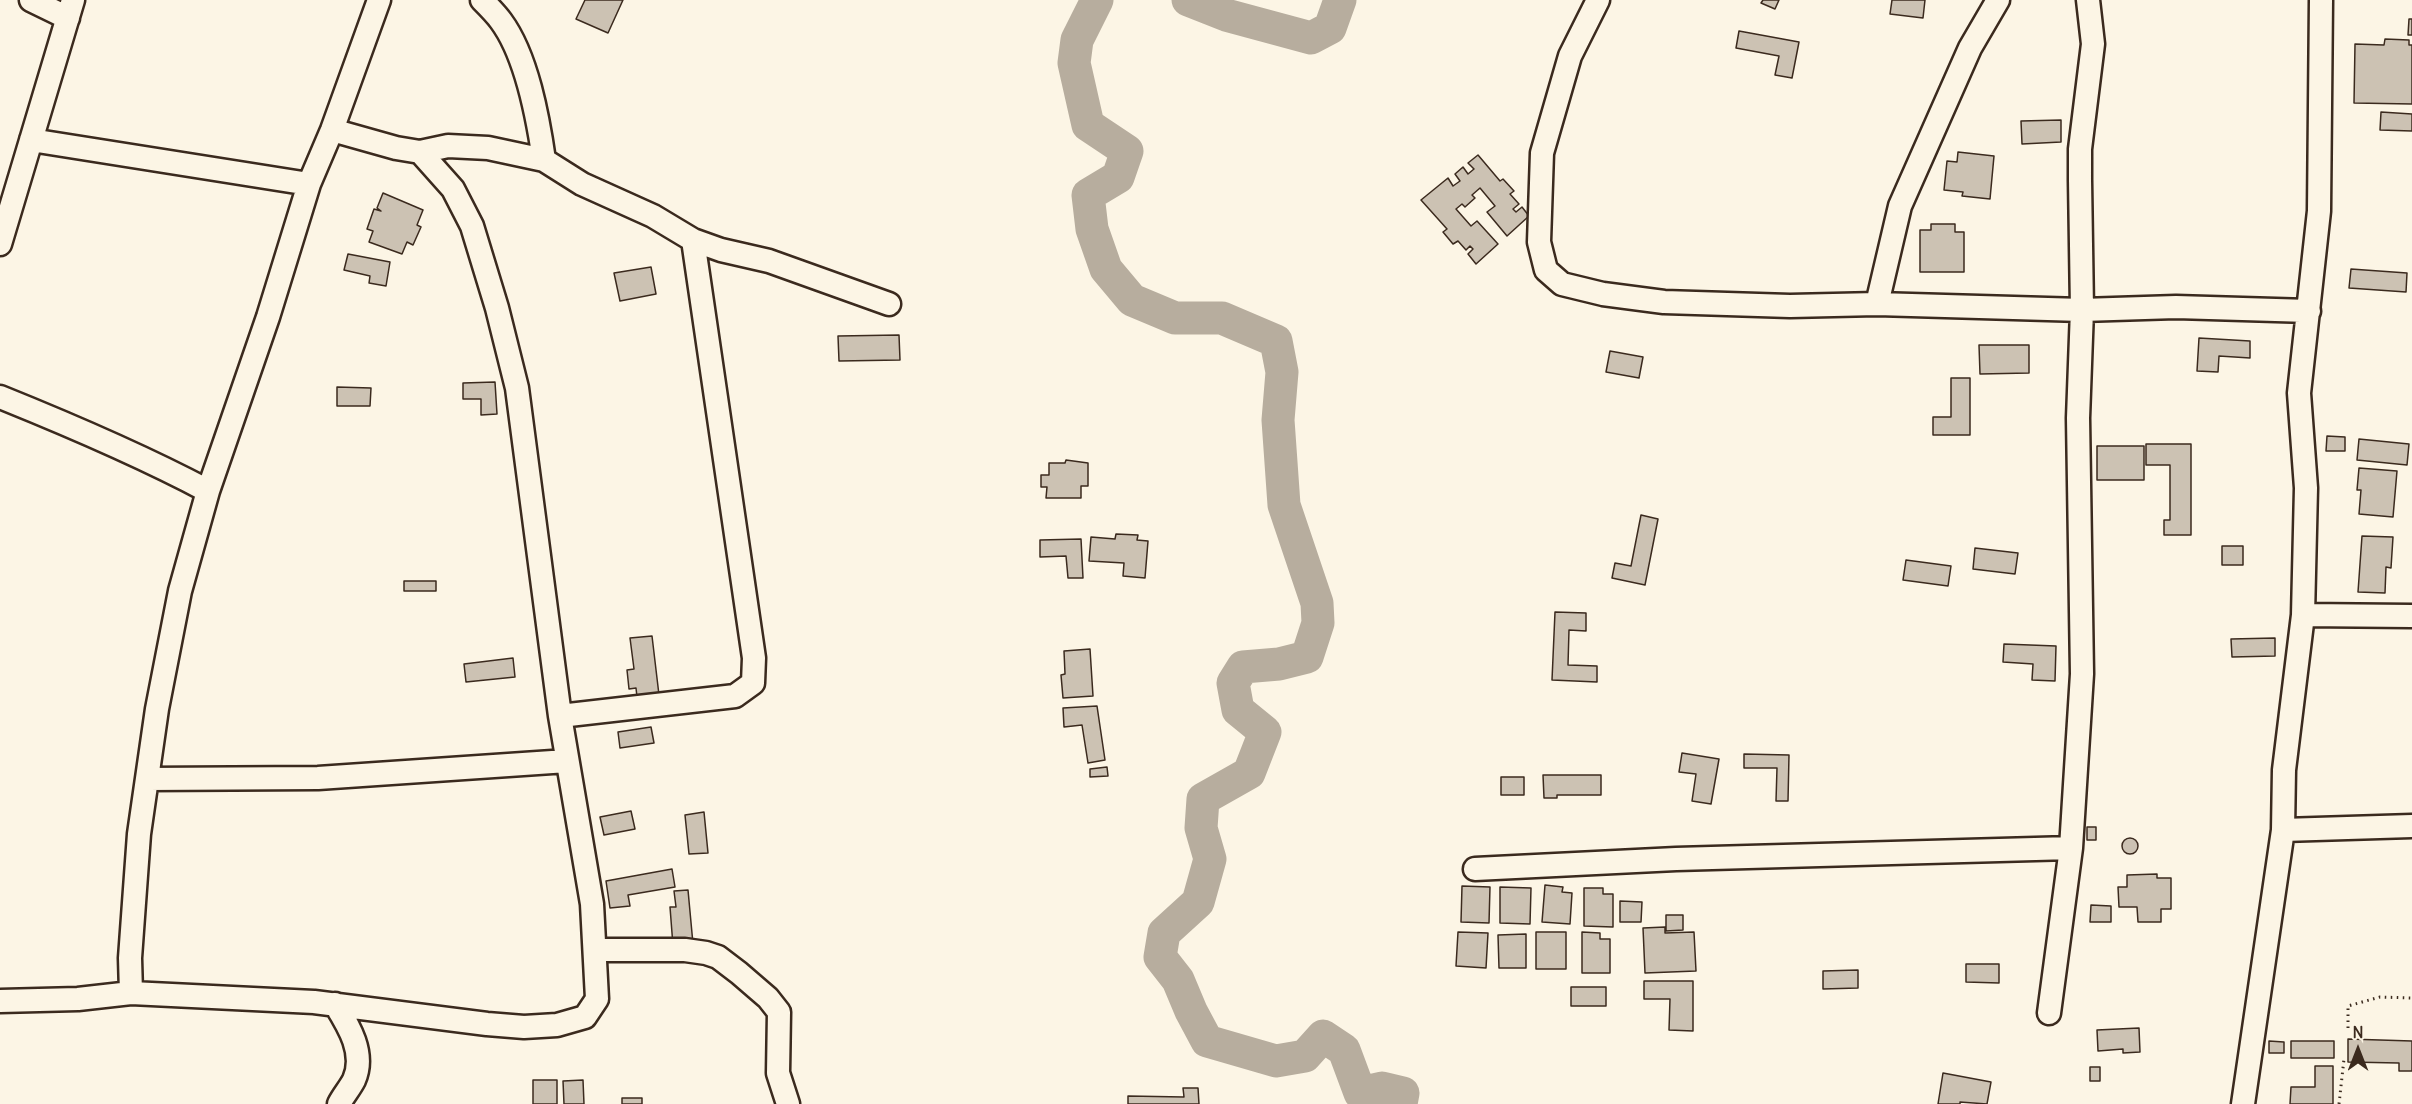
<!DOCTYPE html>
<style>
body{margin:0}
#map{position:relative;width:2412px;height:1104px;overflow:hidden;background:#fcf5e5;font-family:Delius,sans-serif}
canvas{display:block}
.north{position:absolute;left:2328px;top:1020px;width:60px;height:60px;-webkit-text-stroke:4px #fcf5e5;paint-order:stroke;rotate:0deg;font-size:16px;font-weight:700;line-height:24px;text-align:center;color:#3b2a1e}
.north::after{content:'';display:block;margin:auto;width:21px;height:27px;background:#3b2a1e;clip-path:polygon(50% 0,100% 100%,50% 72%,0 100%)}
</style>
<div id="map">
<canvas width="2412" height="1104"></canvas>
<div class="north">N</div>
</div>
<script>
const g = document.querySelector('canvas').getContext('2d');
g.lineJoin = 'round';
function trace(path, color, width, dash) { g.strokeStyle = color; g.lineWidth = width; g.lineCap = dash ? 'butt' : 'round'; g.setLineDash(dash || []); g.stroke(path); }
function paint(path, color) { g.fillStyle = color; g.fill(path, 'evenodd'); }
trace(new Path2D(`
 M1097 0 1077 40 1074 63 1088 125 1127 151 1118 177 1088 195 1092 229 1106 269 1132 300 1175 318H1222L1276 341 1282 372 1278 420 1284 505 1317 603 1318 623 1307 657 1279 664 1243 667 1233 683 1238 710 1265 732 1249 773 1203 799 1201 828 1210 859 1198 902 1164 933 1160 957 1178 980 1191 1011 1207 1041 1276 1061 1305 1056 1323 1036 1344 1050 1360 1093 1382 1088 1403 1093 1401 1104
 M1188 0 1226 15 1311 38 1330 28 1340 0`), '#b7ad9e', 33);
const building = new Path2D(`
 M585 0H623L608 33 576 19Z
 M1763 0H1779L1775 9 1761 3Z
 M1892 0H1925L1923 18 1890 14Z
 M2409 19H2412V35H2408Z
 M1739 31 1799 42 1792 78 1775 75 1779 56 1736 48Z
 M2385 39 2409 40V45H2412V104L2354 103 2355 44 2384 45Z
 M2381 112 2412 114V131L2380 130Z
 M2061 120V142L2022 144 2021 121Z
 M1958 152 1994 156 1990 199 1962 196 1963 192 1944 190 1947 161 1957 162Z
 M1478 155 1500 181 1503 179 1514 191 1510 194 1519 204 1513 209 1516 212 1522 207 1529 216 1507 236 1487 212 1495 206 1480 188 1472 195 1475 198 1465 207 1462 204 1456 209 1471 226 1477 221 1498 244 1476 264 1468 254 1473 249 1470 246 1466 250 1458 241 1453 244 1443 232 1447 229 1421 200 1448 178 1453 186 1460 181 1455 174 1463 167 1468 174 1474 169 1468 163Z
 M383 193 423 210 417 225 421 227 413 245 407 242 402 254 369 242 373 231 367 229 374 209 381 211 377 208Z
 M1931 224H1955V232H1964V272H1920V230H1931Z
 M348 254 390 262 386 286 369 283 370 276 344 270Z
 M651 267 656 294 620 301 614 273Z
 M2351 269 2407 273 2406 292 2349 288Z
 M899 335 900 360 839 361 838 336Z
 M2199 338 2250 341V358L2219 356 2218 372 2197 371Z
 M1979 345H2029V373L1980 374Z
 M1610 351 1643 357 1639 378 1606 372Z
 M1951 378H1970V435H1933V417H1951Z
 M495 382 497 414 481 415V399H463V383Z
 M337 387 371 388 370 406H337Z
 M2327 436 2345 437V451H2326Z
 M2359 439 2409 444 2407 465 2357 460Z
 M2146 444H2191V535H2164V520H2170V465H2146Z
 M2097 446H2144V480H2097Z
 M1066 460 1088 463V486H1081V498H1046L1047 487H1041V475H1049V463H1065Z
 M2359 468 2397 471 2393 517 2359 514 2361 490H2357Z
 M1641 515 1658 519 1645 585 1612 578 1615 563 1631 566Z
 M1116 534 1138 535 1137 540 1148 541 1145 578 1123 576 1124 563 1089 561 1091 537 1115 539Z
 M2362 536 2393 537 2391 568 2386 567 2385 593 2358 592Z
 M1081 539 1083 578H1068L1066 556 1040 557V540Z
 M2222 546H2243V565H2222Z
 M1975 548 2018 553 2015 574 1973 569Z
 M1906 560 1951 566 1948 586 1903 580Z
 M404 581H436V591H404Z
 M1555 612 1586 613V631L1569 630 1568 665 1597 666V682L1552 680Z
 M652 636 659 695 637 697 636 688 629 689 627 670 634 669 630 638Z
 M2275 638V656L2232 657 2231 639Z
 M2004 644 2056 646 2055 681 2032 680 2033 664 2003 662Z
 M1090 649 1093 696 1063 698 1061 675 1065 674 1064 651Z
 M513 658 515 677 466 682 464 664Z
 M1097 706 1105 760 1088 763 1082 725 1064 727 1063 708Z
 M651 727 654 743 620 748 618 732Z
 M1682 753 1719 759 1711 804 1692 801 1696 774 1679 772Z
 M1744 754 1789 755 1788 801H1776L1777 768H1744Z
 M1107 767 1108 776 1090 777V769Z
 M1543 775H1601V795H1557V798H1544Z
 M1501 777H1524V795H1501Z
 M631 811 635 829 604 835 600 817Z
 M704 812 708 853 689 854 685 815Z
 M2087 827H2096V840H2087Z
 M2122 846a8 8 0 1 1 16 0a8 8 0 1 1-16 0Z
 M672 869 675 887 628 895 630 906 610 908 606 881Z
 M2157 874V878H2171V909H2161V922H2138L2137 907H2119L2118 887H2127V875Z
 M1545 885 1563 887 1562 892 1572 893 1570 924 1542 922Z
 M1462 886 1490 887 1489 923 1461 922Z
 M1500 887 1531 888 1530 924 1500 923Z
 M1584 888H1603V894H1613V927L1584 926Z
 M688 890 693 944 673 946 670 907H676L674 891Z
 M1620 901 1642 902 1641 922H1620Z
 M2091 905 2111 906V922H2090Z
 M1666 915H1683V930L1666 931Z
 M1665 927V933L1694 932 1696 971 1645 973 1643 928Z
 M1458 932 1488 933 1486 968 1456 966Z
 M1536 932H1566V969H1536Z
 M1582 932 1600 933V939H1610V973H1582Z
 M1526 934V968H1499L1498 935Z
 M1966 964H1999V983L1966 982Z
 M1858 970V988L1823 989V971Z
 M1644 981H1693V1031L1669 1030 1670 999H1644Z
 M1571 987H1606V1006H1571Z
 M2139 1028 2140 1052 2123 1053V1049L2098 1051 2097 1030Z
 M2348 1039 2412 1041V1071H2399V1063L2348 1062Z
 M2269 1041 2284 1042V1053H2269Z
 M2291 1041H2334V1058H2291Z
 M2315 1066H2333V1104H2290L2291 1087H2315Z
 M2090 1067H2100V1081H2090Z
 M1943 1073 1991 1082 1987 1104 1960 1102V1104H1938Z
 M533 1080H557V1104H533Z
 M583 1080 584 1104H564L563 1081Z
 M1183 1088H1198L1199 1104H1128V1096L1184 1097Z
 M622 1098H642V1104H622Z`);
paint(building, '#ccc2b3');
trace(building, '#3b2a1e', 1.5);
const minor = new Path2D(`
 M31 0 68 18
 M482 0C489 7 496 14 501 21 527 56 538 118 544 160
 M1598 0 1570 56 1542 153 1539 242 1546 270 1562 284 1603 294 1664 302 1790 306 1877 304 1900 206 1970 48 1998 0
 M332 130 396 148 420 152 448 146 488 148 544 160 582 184 653 216 693 240 721 250 769 261 889 304
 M31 140 309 184
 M0 244 73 0
 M1877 304 2082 310 2176 307 2309 311
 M0 397C72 426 140 455 208 491
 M2303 615 2412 616
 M560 716 735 696 753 683 754 658 693 240
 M147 779 318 778 567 761
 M2283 830 2412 826
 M1475 869 1676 859 2071 848 2082 674 2078 418 2082 310 2080 180V149L2093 44 2088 0
 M596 950H685L706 953 718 957 739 973 768 998 779 1012 778 1073 788 1104
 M131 993 314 1002 487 1024 524 1027 557 1025 585 1017 597 999 592 904 560 716 517 388 497 308 472 226 453 189 420 152
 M0 1001 78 999 131 993 130 958 139 834 157 709 180 591 208 491 268 317 309 184 332 130 379 0
 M335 1004C348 1025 366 1053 354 1080 350 1088 343 1096 339 1104
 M2049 1013 2071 848
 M2243 1104 2283 830 2284 770 2303 615 2306 488 2299 393 2319 211 2321 0`);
trace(minor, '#3b2a1e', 27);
trace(new Path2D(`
 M2348 1028V1006L2380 997 2412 998
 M2339 1104 2344 1059`), '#3b2a1e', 3, [1.5, 4.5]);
trace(minor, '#fcf5e5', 22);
</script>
